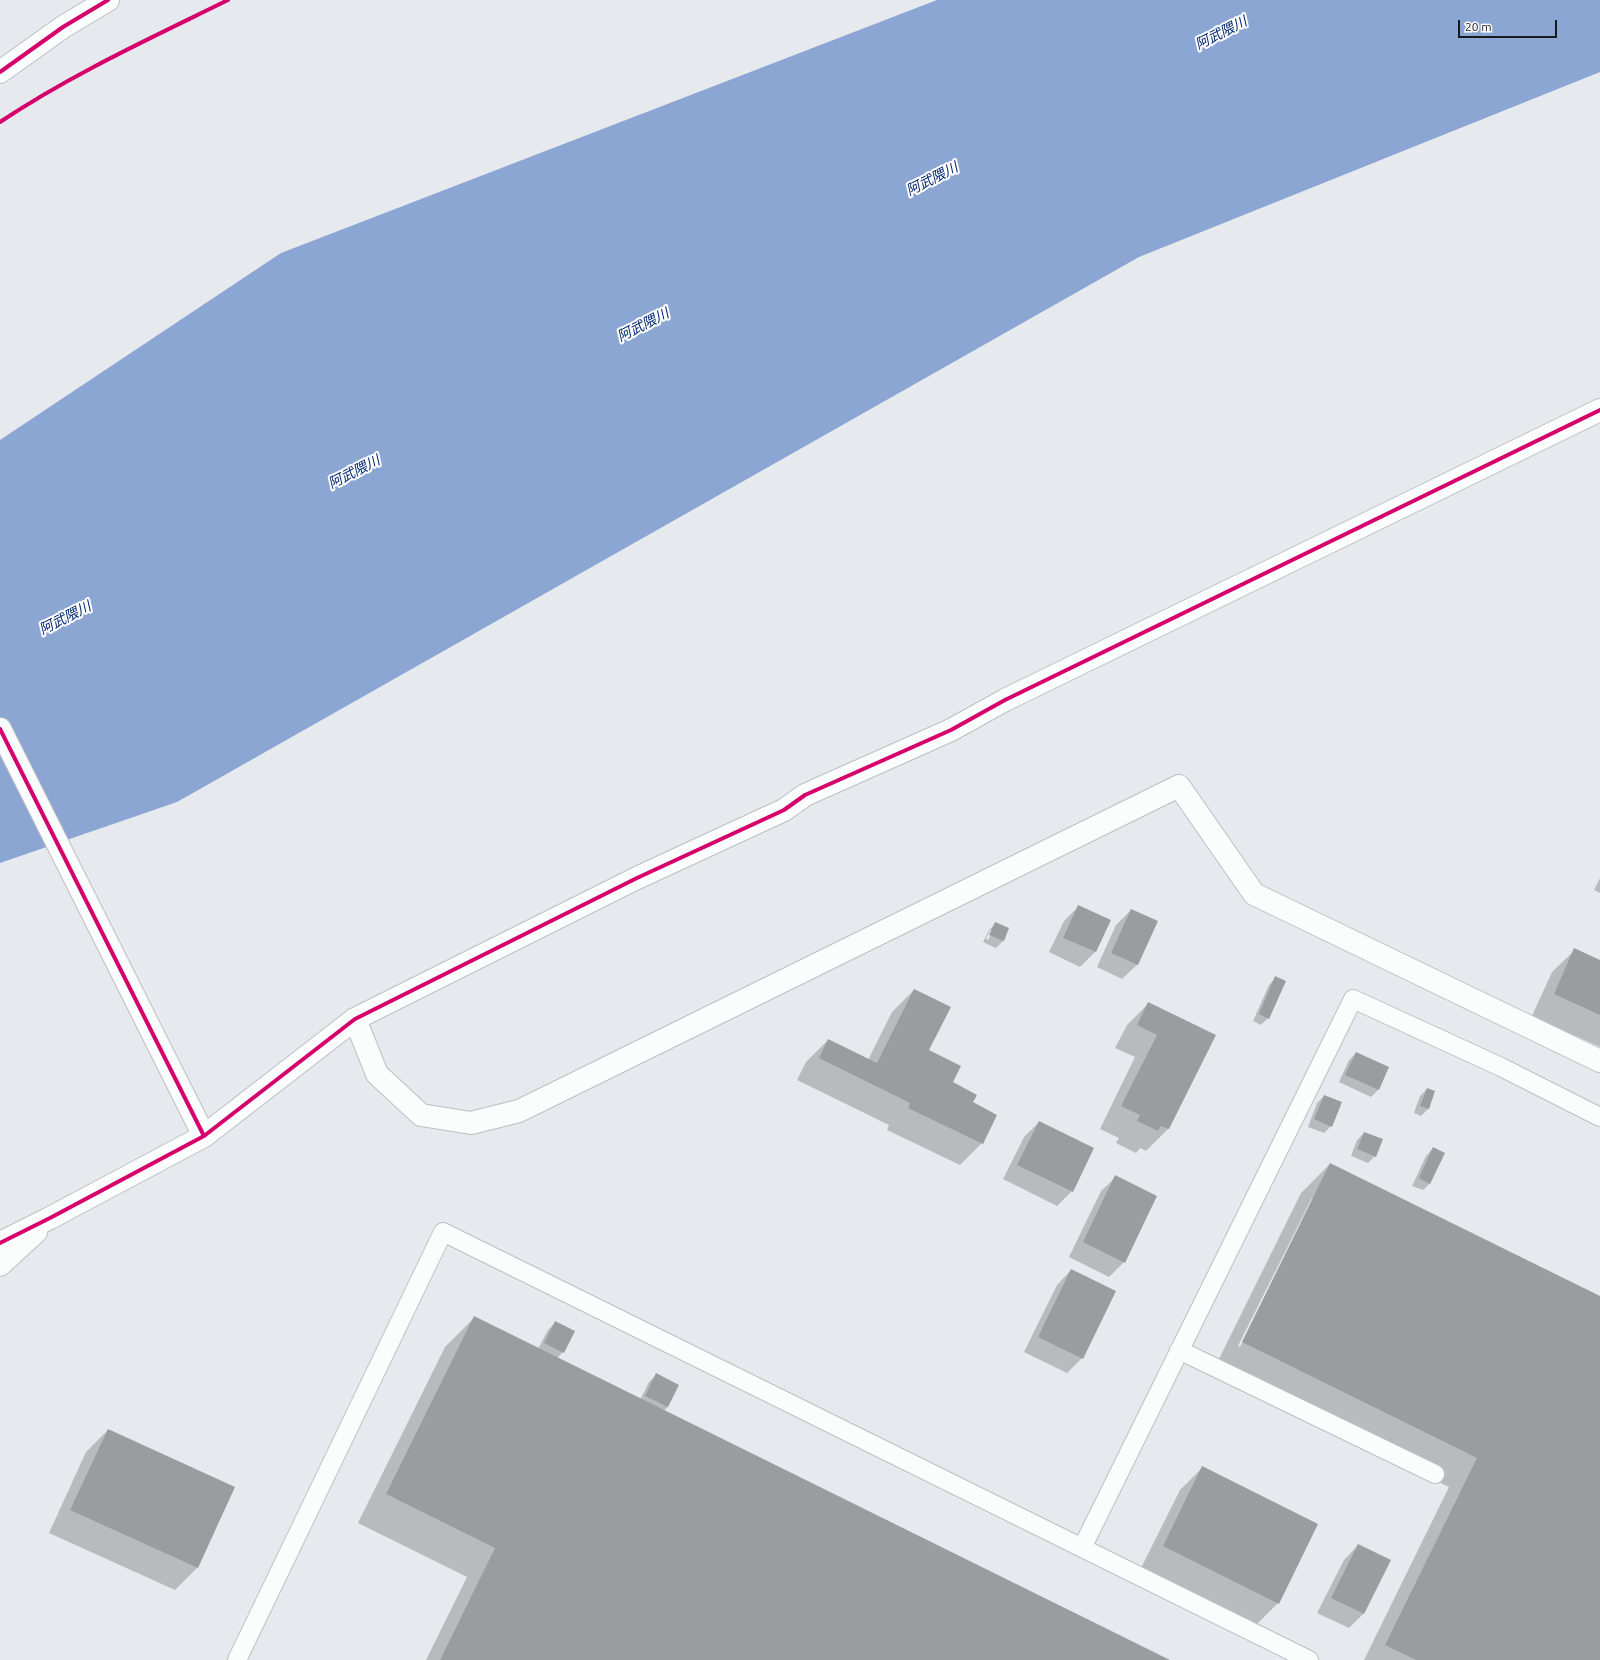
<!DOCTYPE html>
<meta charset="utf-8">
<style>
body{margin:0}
#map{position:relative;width:1600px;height:1660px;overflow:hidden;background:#e6e9ee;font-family:Ubuntu,sans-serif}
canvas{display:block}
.scale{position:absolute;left:1458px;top:20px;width:99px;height:18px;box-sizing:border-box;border:2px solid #17191d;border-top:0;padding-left:5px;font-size:12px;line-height:14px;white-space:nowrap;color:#17191d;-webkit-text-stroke:3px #fff;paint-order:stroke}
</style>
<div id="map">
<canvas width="1600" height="1660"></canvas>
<div class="scale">20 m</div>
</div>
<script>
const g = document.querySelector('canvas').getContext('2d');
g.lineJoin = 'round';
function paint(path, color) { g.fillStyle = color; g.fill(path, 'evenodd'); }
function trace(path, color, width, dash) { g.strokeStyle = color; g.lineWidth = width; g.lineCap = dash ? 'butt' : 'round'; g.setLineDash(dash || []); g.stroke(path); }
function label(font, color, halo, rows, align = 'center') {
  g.font = font + ' Ubuntu,"Noto Sans JP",sans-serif'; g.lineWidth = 4; g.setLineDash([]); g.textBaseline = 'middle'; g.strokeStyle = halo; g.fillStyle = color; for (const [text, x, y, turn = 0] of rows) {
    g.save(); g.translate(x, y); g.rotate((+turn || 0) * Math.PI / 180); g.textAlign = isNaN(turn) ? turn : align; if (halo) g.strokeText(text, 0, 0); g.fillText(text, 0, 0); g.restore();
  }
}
paint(new Path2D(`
 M937 0H1600V72L1139 257 177 802 0 863V440L281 253Z`), '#8ca6d3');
paint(new Path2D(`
 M1600 878V893L1594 890Z
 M1079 906 1110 921 1095 952 1080 967 1049 952 1064 921Z
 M1131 910 1157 922 1137 965 1122 979 1097 967 1116 925Z
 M996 923 1008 929 1003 941 996 948 983 942 989 930ZM990 930H993L988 940 986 939Z
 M1575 950 1600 961V1047L1532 1016 1552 972Z
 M1276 977 1268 1018 1261 1025 1253 1021 1269 985Z
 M914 990 928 1051 952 1083 972 1103 982 1143 960 1165 887 1130 889 1125 797 1080 806 1062 828 1040 868 1060 892 1012Z
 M1149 1003 1215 1036 1168 1129 1146 1151 1140 1148 1136 1153 1116 1143 1119 1138 1100 1129 1135 1057 1115 1048 1127 1025Z
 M1356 1053 1388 1068 1378 1090 1371 1097 1339 1082 1349 1060Z
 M1427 1089 1428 1109 1421 1116 1414 1113 1420 1096Z
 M1324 1096 1331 1126 1324 1133 1308 1127 1317 1103Z
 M1039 1122 1072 1191 1057 1206 1003 1179 1024 1137Z
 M1364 1133 1375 1156 1368 1163 1351 1156 1357 1140Z
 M1433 1148 1430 1183 1423 1190 1412 1186 1426 1156Z
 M1330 1164 1600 1297V1660H1364L1449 1487 1213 1371 1301 1193ZM1312 1198H1314L1240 1347 1238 1346Z
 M1116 1177 1124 1262 1109 1277 1069 1257 1101 1191Z
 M1071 1270 1082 1358 1067 1373 1024 1352 1057 1285Z
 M474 1318 538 1349 548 1330 555 1323 563 1352 557 1358 640 1400 649 1382 656 1375 668 1407 663 1411 1168 1660H426L467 1577 358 1523 445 1347Z
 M108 1430 233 1487 197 1568 175 1590 49 1533 86 1452Z
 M1202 1468 1278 1603 1256 1625 1141 1568 1180 1490Z
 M1358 1545 1363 1614 1349 1628 1317 1613 1344 1560Z`), '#0003');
paint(new Path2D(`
 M1078 905 1111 920 1096 952 1063 938Z
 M1131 909 1158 921 1138 965 1111 953Z
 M995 922 1009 928 1004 941 989 935Z
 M1574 948 1600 960V1015L1554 994Z
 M1275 976 1286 981 1269 1019 1259 1014Z
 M914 989 951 1007 929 1050 961 1066 953 1082 977 1095 973 1102 997 1115 983 1144 908 1108 910 1103 819 1058 828 1039 877 1063Z
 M1148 1002 1216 1035 1169 1129 1161 1126 1158 1131 1137 1121 1140 1115 1121 1106 1157 1035 1137 1025Z
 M1356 1052 1389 1067 1379 1090 1345 1075Z
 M1427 1088 1435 1091 1429 1109 1420 1106Z
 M1324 1095 1342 1102 1332 1127 1314 1119Z
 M1039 1121 1094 1148 1073 1192 1017 1165Z
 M1364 1132 1383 1139 1376 1157 1357 1149Z
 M1433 1147 1445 1153 1430 1184 1419 1178Z
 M1330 1163 1600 1296V1660H1416L1385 1645 1477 1458 1242 1342Z
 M1115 1175 1157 1196 1125 1263 1083 1242Z
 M1071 1269 1116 1291 1083 1359 1038 1337Z
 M474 1316 1170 1660H440L495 1548 386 1494Z
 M555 1321 575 1331 564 1353 544 1343Z
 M656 1373 679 1385 668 1407 645 1396Z
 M108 1429 235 1487 198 1568 70 1510Z
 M1202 1466 1318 1524 1279 1604 1163 1546Z
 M1358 1544 1391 1560 1364 1614 1331 1598Z`), '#9a9da0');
const lane = new Path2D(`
 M1179 1350 1435 1474
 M1082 1548 1353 999 1501 1067 1600 1117
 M237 1660 443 1232 1309 1660`);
const street = new Path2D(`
 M0 72 63 27 108 0
 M0 729 204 1136
 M355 1019 377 1074 421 1115 471 1123 519 1111 1179 786 1254 894 1600 1061
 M0 1243 50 1218 204 1136 355 1019 637 878 784 810 805 795 951 730 1005 700 1600 410
 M0 1265 36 1232`);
trace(lane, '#bdbfc3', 20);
trace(street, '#bdbfc3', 24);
trace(lane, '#fbfcfc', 18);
trace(street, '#fbfcfc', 22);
trace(new Path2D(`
 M0 72 63 27 108 0
 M0 122C72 74 151 38 228 0
 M0 729 204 1136
 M0 1243 50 1218 204 1136 355 1019 637 878 784 810 805 795 951 730 1005 700 1600 410`), '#d6006c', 4);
label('italic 14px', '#022670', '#fff', [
 ["阿武隈川",1221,33,-27],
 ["阿武隈川",932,179,-27],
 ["阿武隈川",643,325,-27],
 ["阿武隈川",354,472,-27],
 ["阿武隈川",65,618,-27]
]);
</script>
